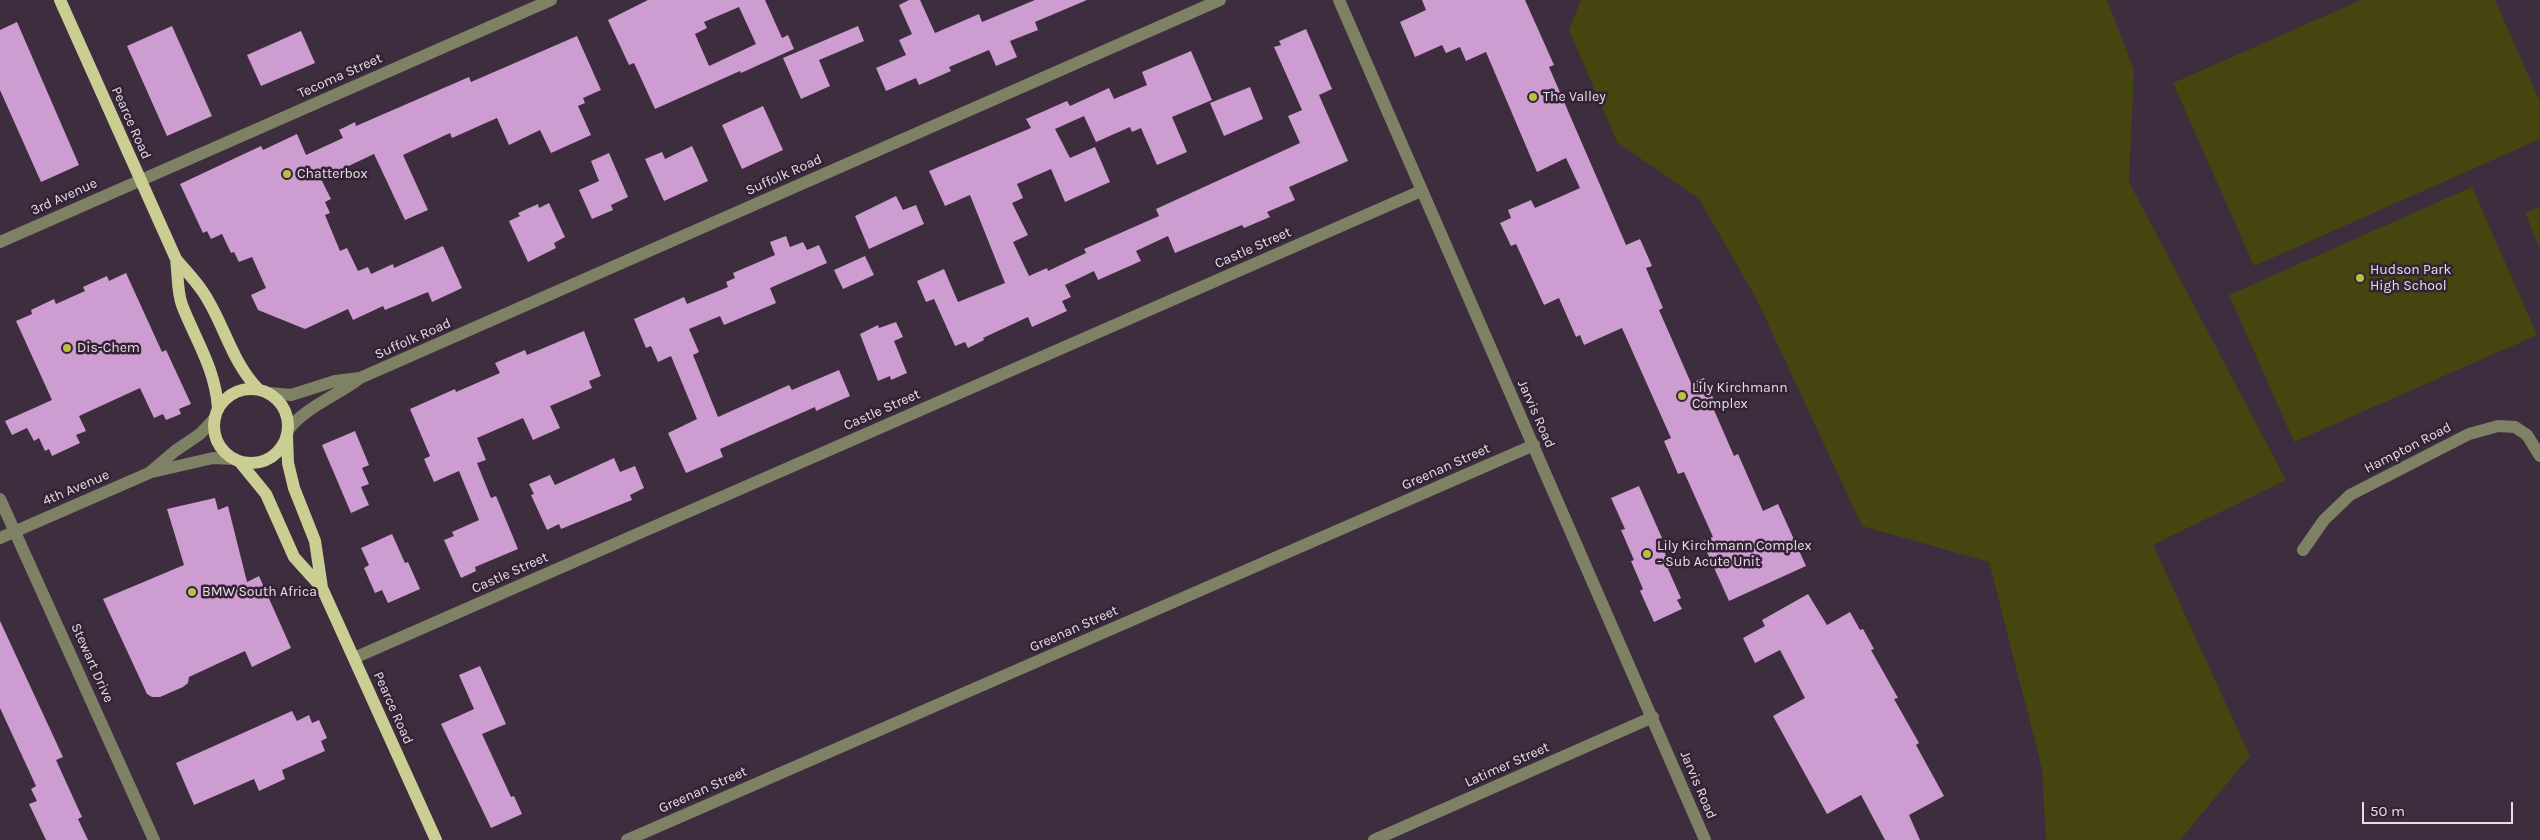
<!DOCTYPE html>
<style>
body{margin:0}
#map{position:relative;width:2540px;height:840px;overflow:hidden;background:#3d2d3e;font-family:Karla,sans-serif}
canvas{display:block}
.scale{position:absolute;left:2362px;top:802px;width:151px;height:22px;box-sizing:border-box;border:2px solid #e7dde7;border-top:0;padding-left:6px;font-size:15px;line-height:18px;white-space:nowrap;color:#e7dde7;-webkit-text-stroke:4px #332334;paint-order:stroke}
</style>
<div id="map">
<canvas width="2540" height="840"></canvas>
<div class="scale">50 m</div>
</div>
<script>
const g = document.querySelector('canvas').getContext('2d');
g.lineJoin = 'round';
function paint(path, color) { g.fillStyle = color; g.fill(path, 'evenodd'); }
function trace(path, color, width, dash) { g.strokeStyle = color; g.lineWidth = width; g.lineCap = dash ? 'butt' : 'round'; g.setLineDash(dash || []); g.stroke(path); }
function label(font, color, halo, rows, align = 'center') {
  g.font = font + ' Karla,sans-serif'; g.lineWidth = 5; g.setLineDash([]); g.textBaseline = 'middle'; g.strokeStyle = halo; g.fillStyle = color; for (const [text, x, y, turn = 0] of rows) {
    g.save(); g.translate(x, y); g.rotate((+turn || 0) * Math.PI / 180); g.textAlign = isNaN(turn) ? turn : align; if (halo) g.strokeText(text, 0, 0); g.fillText(text, 0, 0); g.restore();
  }
}
paint(new Path2D(`
 M1581 0H2107L2134 70 2129 182 2286 480 2153 545 2250 756 2180 840H2046L2042 769 1989 562 1862 526 1757 300 1699 199 1617 142 1569 30Z
 M2361 0H2495L2540 102V139L2254 266 2173 83Z
 M2472 187 2537 335 2294 442 2229 295Z
 M2540 207V249L2525 213Z`), '#44450f');
paint(new Path2D(`
 M648 0H765L782 38 788 35 794 49 741 73 740 71 655 109 634 63 629 65 608 20ZM739 7 756 44 709 66 695 34 707 28 704 22Z
 M909 0H920L935 33 979 14 982 22 1035 0H1087L1035 22 1038 30 1010 41 1017 57 996 66 989 50 949 67 951 71 919 85 916 78 886 91 876 68 906 55 899 40 912 34 899 5Z
 M1422 0H1525L1554 65 1549 67 1626 245 1640 239 1652 266 1646 268 1663 308 1659 310 1691 383 1704 378 1718 409 1714 410 1734 456 1738 454 1763 511 1778 504 1806 566 1729 601 1702 541 1713 537 1684 472 1678 474 1664 441 1671 438 1622 328 1584 345 1580 335 1576 337 1559 298 1544 305 1516 244 1511 246 1500 223 1511 218 1508 210 1531 200 1535 208 1580 188 1566 158 1537 172 1486 52 1466 61 1460 47 1446 53 1442 45 1415 57 1400 22 1426 10Z
 M17 22 79 165 41 182 0 90V30Z
 M172 26 212 116 167 136 127 46Z
 M858 26 864 41 819 60 830 86 801 99 783 58Z
 M1306 29 1332 89 1319 95 1348 161 1289 187 1295 200 1267 212 1270 217 1244 228 1242 225 1175 253 1168 236 1136 251 1141 261 1098 280 1094 271 1065 285 1071 297 1062 301 1067 311 1032 327 1028 317 983 338 984 340 968 348 965 342 955 346 934 299 926 302 917 281 944 269 958 302 1005 283 970 195 945 206 929 171 1031 128 1026 119 1067 101 1070 106 1109 88 1114 99 1147 85 1142 72 1191 51 1212 100 1172 117 1187 152 1157 165 1141 128 1132 132 1130 127 1096 142 1084 116 1055 129 1070 158 1095 147 1110 182 1065 202 1051 169 1017 184 1023 198 1012 203 1028 235 1013 242 1029 276 1047 268 1048 271 1086 253 1084 249 1159 216 1156 209 1300 143 1288 116 1302 110 1274 47 1281 45 1279 41Z
 M301 31 315 63 261 86 247 55Z
 M577 36 601 90 583 98 585 103 578 106 591 135 551 153 540 130 509 145 497 118 452 138 450 133 403 155 428 210 405 220 374 154 321 179 331 199 325 202 330 213 325 215 340 251 347 248 358 271 368 267 371 274 393 264 394 268 443 246 462 288 432 302 428 292 385 310 383 306 353 320 348 309 305 329 258 310 251 295 266 288 252 257 239 262 234 252 231 253 222 234 211 239 207 231 203 233 180 184 261 146 263 150 297 134 306 155 343 138 339 130 355 122 356 126 469 77 471 82Z
 M1250 87 1263 119 1224 136 1210 103Z
 M763 106 783 150 742 169 722 125Z
 M692 146 708 181 664 201 645 159 662 152 665 159Z
 M609 153 628 197 611 205 613 210 592 219 579 190 599 181 591 161Z
 M896 196 903 210 916 205 924 224 869 249 855 216Z
 M549 203 565 237 554 243 556 248 528 262 509 221 520 216 518 213 538 204 539 208Z
 M786 236 790 247 803 242 807 250 819 245 827 263 770 288 776 303 724 325 720 316 689 329 699 352 693 355 718 417 789 385 792 390 839 370 850 396 816 411 815 407 720 449 723 457 686 473 668 433 697 419 671 356 658 362 651 346 646 348 634 319 684 297 687 304 728 287 726 282 735 278 733 273 775 255 770 242Z
 M865 256 874 275 843 289 834 270Z
 M126 273 162 352 166 350 191 404 179 409 181 414 166 420 163 414 154 418 140 388 79 416 86 431 76 435 80 443 52 456 49 449 45 451 39 438 34 441 27 428 12 435 5 421 52 400 16 321 32 314 31 310 54 299 56 304 85 291 83 287 107 276 109 281Z
 M896 322 903 337 894 341 907 373 891 380 890 376 878 381 860 334 878 325 879 328Z
 M584 331 601 376 589 381 592 388 550 406 560 428 533 440 523 418 477 438 486 460 477 463 491 498 496 496 518 549 475 567 476 571 461 578 444 540 454 536 452 532 479 520 459 471 434 482 424 459 430 456 410 409 455 389 456 392 500 373 495 363 525 350 527 355Z
 M355 431 369 465 362 468 369 484 361 487 369 505 351 513 322 445Z
 M614 458 620 472 635 466 644 488 630 495 632 500 561 529 559 524 547 530 531 495 534 494 529 484 550 475 555 485Z
 M1639 486 1662 538 1659 539 1671 568 1668 569 1681 598 1677 600 1682 609 1654 622 1640 591 1643 589 1631 561 1634 560 1621 530 1625 529 1611 498Z
 M215 498 218 510 228 506 247 582 259 576 291 648 252 667 245 651 189 677 188 683 183 687 160 697H152L147 694 103 599 184 565 167 509Z
 M392 534 405 563 408 562 420 589 388 603 382 590 375 593 364 568 369 565 361 548Z
 M1808 594 1827 625 1850 612 1860 630 1863 629 1874 649 1871 650 1898 698 1894 699 1919 743 1916 745 1944 796 1909 815 1920 840H1885L1861 795 1827 814 1773 716 1805 698 1780 650 1755 663 1743 638 1765 626 1762 620Z
 M0 621 63 757 56 760 82 817 78 819 88 840H46L29 804 37 801 31 789 36 786 0 708Z
 M480 666 506 724 482 734 511 797 514 796 522 814 491 828 441 724 474 709 459 675Z
 M292 711 297 721 309 715 312 723 319 720 327 738 321 741 325 751 282 770 285 779 259 791 254 779 194 805 176 763Z`), '#cd9cd0');
trace(new Path2D(`
 M1339 0 1705 840
 M0 242 551 0
 M270 393 291 395 335 381 360 378
 M288 430C305 407 337 396 360 378L1220 0
 M152 472 213 458 235 459
 M0 499 154 840
 M0 538 149 473 175 451 200 434 215 418
 M2303 550 2324 520 2350 495 2469 434 2498 426 2515 427 2527 435 2540 456
 M354 658 1421 191
 M627 840 1534 445
 M1374 840 1653 717`), '#7f8165', 12);
trace(new Path2D(`
 M60 0 176 259C185 270 195 280 203 292 224 323 231 361 258 389
 M176 259C178 273 177 292 182 305 196 341 215 368 218 408
 M214 426a37 37 0 1 1 74 0a37 37 0 1 1-74 0Z
 M287 437 288 463 294 488 315 541 322 588 436 840
 M239 461 266 494 294 557 322 588`), '#cbce93', 12);
for (const [x, y, r, color] of [
 [1533,97,5,"#bcbf44"],
 [287,174,5,"#bcbf44"],
 [2360,278,5,"#bcbf44"],
 [67,348,5,"#bcbf44"],
 [1682,396,5,"#bcbf44"],
 [1647,554,5,"#bcbf44"],
 [192,592,5,"#bcbf44"]
]) { const dot = new Path2D(); dot.arc(x, y, r, 0, 2 * Math.PI); g.fillStyle = color; g.fill(dot); trace(dot, '#332334', 2); }
label('14px', '#e7dde7', '#332334', [
 ["Tecoma Street",340,76,-24],
 ["Pearce Road",131,123,66],
 ["Suffolk Road",784,175,-24],
 ["3rd Avenue",64,197,-24],
 ["Castle Street",1253,248,-24],
 ["Suffolk Road",413,339,-24],
 ["Castle Street",882,410,-24],
 ["Jarvis Road",1536,414,66],
 ["Hampton Road",2408,448,-27],
 ["Greenan Street",1446,467,-24],
 ["4th Avenue",76,488,-23],
 ["Castle Street",510,573,-24],
 ["Greenan Street",1074,629,-24],
 ["Stewart Drive",92,663,66],
 ["Pearce Road",393,708,66],
 ["Latimer Street",1507,765,-24],
 ["Jarvis Road",1698,785,67],
 ["Greenan Street",703,790,-24]
]);
label('14px', '#e7dde7', '#332334', [
 ["The Valley",1543,97],
 ["Chatterbox",297,174],
 ["Hudson Park",2370,270],
 ["High School",2370,286],
 ["Dis-Chem",77,348],
 ["Lily Kirchmann",1692,388],
 ["Complex",1692,404],
 ["Lily Kirchmann Complex",1657,546],
 ["- Sub Acute Unit",1657,562],
 ["BMW South Africa",202,592]
], 'left');
</script>
